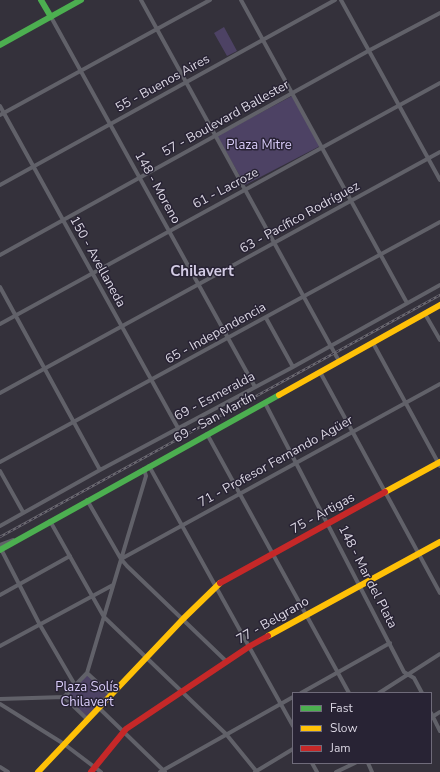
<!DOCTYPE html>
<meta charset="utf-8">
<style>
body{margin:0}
#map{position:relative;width:440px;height:772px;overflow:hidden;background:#34313b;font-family:"Nunito Sans",sans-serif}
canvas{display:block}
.legend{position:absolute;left:292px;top:692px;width:140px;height:72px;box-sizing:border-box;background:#282334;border:1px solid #6f6b7a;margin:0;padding:5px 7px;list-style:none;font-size:12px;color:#dad6e2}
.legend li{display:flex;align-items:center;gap:8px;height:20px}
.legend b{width:20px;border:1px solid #6f6b7a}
</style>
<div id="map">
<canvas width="440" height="772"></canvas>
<ul class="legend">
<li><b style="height:5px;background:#4caf50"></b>Fast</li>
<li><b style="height:5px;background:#ffc107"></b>Slow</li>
<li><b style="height:5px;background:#c62828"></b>Jam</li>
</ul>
</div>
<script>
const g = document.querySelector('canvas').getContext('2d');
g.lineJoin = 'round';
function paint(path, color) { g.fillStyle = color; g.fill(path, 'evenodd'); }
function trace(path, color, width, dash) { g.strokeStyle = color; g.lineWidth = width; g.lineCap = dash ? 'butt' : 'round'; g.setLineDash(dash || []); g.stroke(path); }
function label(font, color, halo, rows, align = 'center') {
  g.font = font + ' "Nunito Sans",sans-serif'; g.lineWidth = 3; g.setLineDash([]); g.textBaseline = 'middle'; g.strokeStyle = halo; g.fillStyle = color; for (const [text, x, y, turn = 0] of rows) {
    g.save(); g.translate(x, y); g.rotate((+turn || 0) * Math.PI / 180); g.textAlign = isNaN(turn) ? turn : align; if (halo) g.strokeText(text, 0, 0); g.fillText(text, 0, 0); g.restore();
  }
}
paint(new Path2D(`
 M224 27 237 51 227 56 214 33Z
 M292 96 320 146 245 185 217 136Z
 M87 674 108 694 87 717 66 697Z`), '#4d4264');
trace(new Path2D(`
 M141 0 339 361
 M241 0 407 303
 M341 0 440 180
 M51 17 255 387
 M0 106 178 428
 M0 115 210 0
 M0 185 335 0
 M0 255 370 50 440 13
 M0 287 100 470
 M425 314 440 340
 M266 318 293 367
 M0 324 440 83
 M373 343 440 466
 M320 372 440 593
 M0 393 440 152
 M265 403 404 672 414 678 422 693
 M207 434 349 693
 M0 462 440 222
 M149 466 293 726
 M0 471 23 512
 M87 500 121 559 127 566 227 662
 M50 521 104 617 226 734 257 772
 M0 526 100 470 293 367 440 285
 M0 545 13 540
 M1 549 40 625 75 685
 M121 559 440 384
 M0 595 70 556
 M0 646 113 585
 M87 673 111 695
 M301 693 390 643
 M379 693 440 654
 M64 697 87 673 146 476 144 469
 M64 697 88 720
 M0 699 64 697
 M0 704 64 744 101 772
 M99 708 165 772
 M431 713 440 731
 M432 717 440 712
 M312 763 317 772
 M368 763 372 772
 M0 767 8 772
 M160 772 293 697
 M255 772 293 749
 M336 772 355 763`), '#616169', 4);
trace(new Path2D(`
 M41 0 51 17
 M0 45 81 0
 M0 550 279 395`), '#4caf50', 6);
trace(new Path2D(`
 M279 395 440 305
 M385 492 440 462
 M268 636 440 542
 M38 772 183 619 220 583`), '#ffc107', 6);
trace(new Path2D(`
 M220 583 385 492
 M91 772 126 729 250 646 268 636`), '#c62828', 6);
const rail = new Path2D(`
 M0 537 440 295`);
trace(rail, '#6a6870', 2.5);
trace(rail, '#282334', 1, [3]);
label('13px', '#dad6e2', '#282334', [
 ["55 - Buenos Aires",163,84,-29],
 ["57 - Boulevard Ballester",226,119,-29],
 ["148 - Moreno",157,188,61],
 ["61 - Lacroze",226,189,-28],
 ["63 - Pacífico Rodríguez",300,218,-29],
 ["150 - Avellaneda",97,262,61],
 ["65 - Independencia",216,334,-29],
 ["69 - Esmeralda",215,397,-28],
 ["69 - San Martín",215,418,-29],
 ["71 - Profesor Fernando Agüer",276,462,-29],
 ["75 - Artigas",323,514,-29],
 ["148 - Mar del Plata",367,577,63],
 ["77 - Belgrano",273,621,-30]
]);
label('13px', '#dacdfa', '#282334', [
 ["Plaza Mitre",259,146],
 ["Plaza Solís",87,688],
 ["Chilavert",87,703]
]);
label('bold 15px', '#d3cce4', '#282334', [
 ["Chilavert",202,272]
]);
</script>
